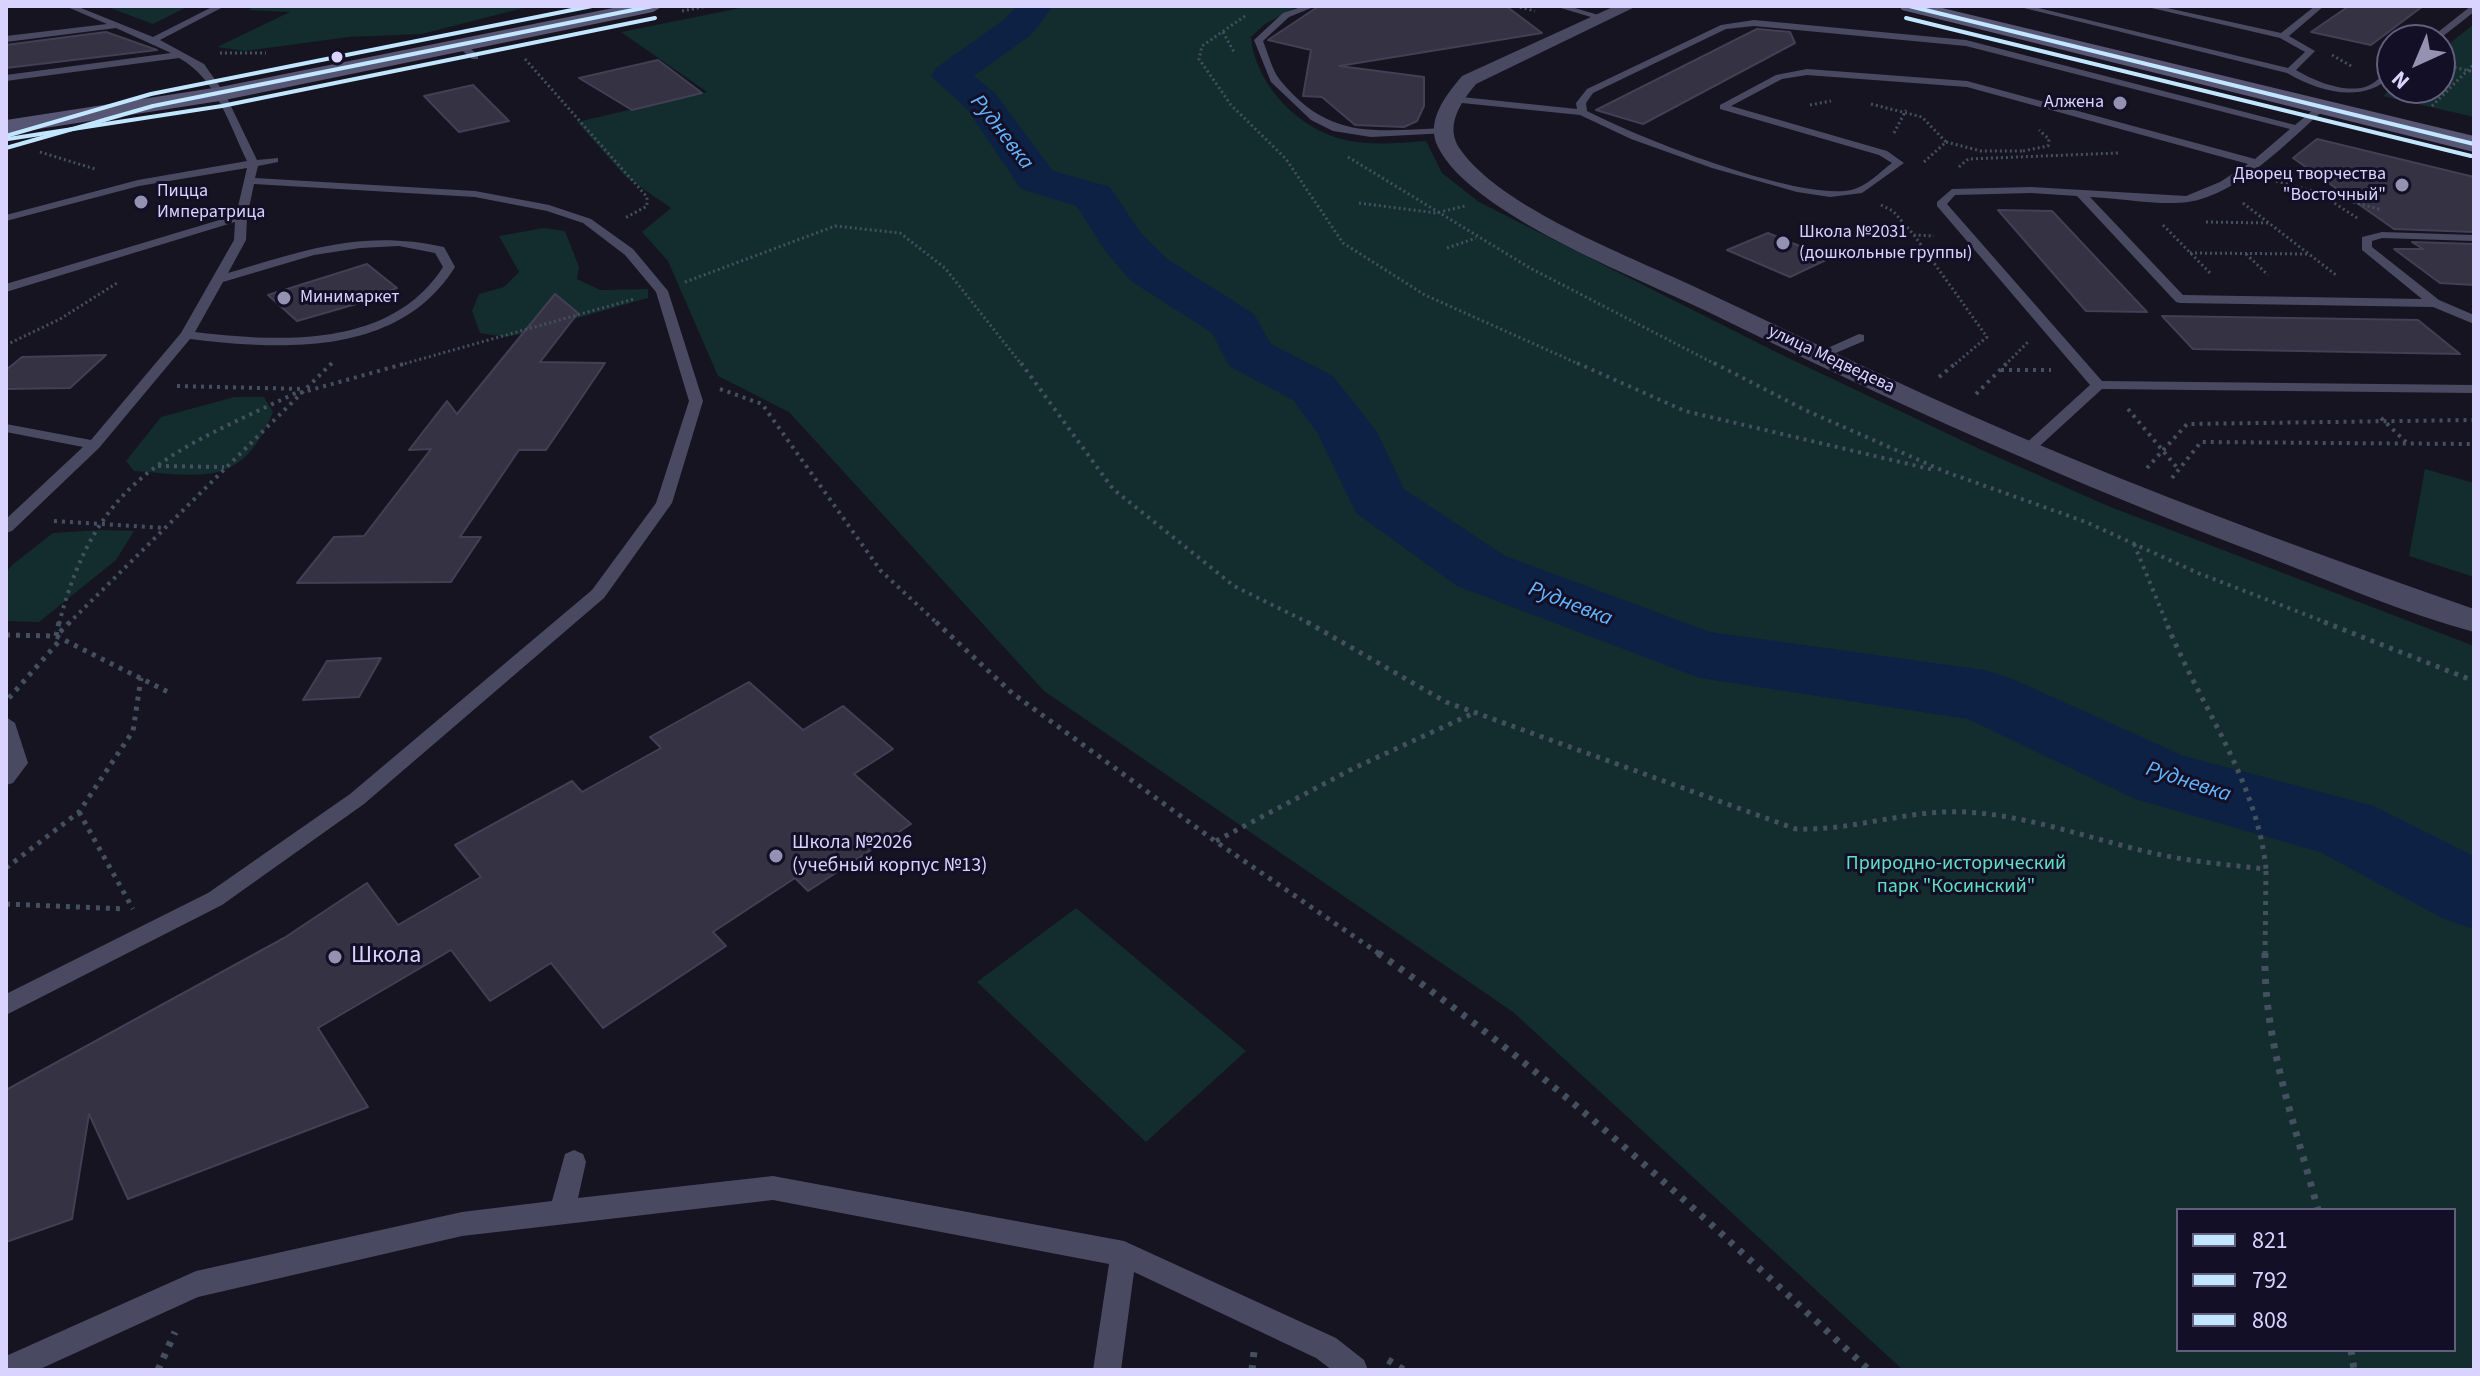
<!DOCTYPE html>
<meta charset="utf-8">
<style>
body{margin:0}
#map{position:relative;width:2480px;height:1376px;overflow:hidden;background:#161421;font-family:"Source Sans 3",sans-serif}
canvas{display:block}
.frame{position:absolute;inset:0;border:8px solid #d9d4ff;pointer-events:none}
.legend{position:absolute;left:2176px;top:1208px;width:280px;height:144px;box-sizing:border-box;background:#130f26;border:2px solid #625e7d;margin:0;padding:10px 14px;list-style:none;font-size:24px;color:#d9d4ff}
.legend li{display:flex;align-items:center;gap:16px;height:40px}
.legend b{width:40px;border:2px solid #625e7d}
.north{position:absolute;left:2376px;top:24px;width:80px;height:80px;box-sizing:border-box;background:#130f26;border:2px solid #625e7d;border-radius:50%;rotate:224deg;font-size:22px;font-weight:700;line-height:32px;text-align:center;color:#d9d4ff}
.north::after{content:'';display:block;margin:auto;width:28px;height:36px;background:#9591b1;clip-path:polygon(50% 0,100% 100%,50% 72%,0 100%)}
</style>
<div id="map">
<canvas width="2480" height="1376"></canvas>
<div class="frame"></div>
<ul class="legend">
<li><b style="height:10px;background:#c2e6ff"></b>821</li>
<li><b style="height:10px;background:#c2e6ff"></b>792</li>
<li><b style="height:10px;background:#c2e6ff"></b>808</li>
</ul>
<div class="north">N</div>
</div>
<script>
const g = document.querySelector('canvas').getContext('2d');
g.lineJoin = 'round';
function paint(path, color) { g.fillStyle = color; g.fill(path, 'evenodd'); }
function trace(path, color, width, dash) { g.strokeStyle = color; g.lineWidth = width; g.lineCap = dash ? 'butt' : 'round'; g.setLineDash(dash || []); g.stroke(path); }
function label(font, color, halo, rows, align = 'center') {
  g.font = font + ' "Source Sans 3",sans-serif'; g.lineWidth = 6; g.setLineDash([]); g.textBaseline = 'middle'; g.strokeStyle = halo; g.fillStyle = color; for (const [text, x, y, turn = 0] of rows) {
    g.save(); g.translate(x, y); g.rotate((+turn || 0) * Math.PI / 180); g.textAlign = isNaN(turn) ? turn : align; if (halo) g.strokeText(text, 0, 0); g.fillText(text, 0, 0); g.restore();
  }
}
paint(new Path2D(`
 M105 6H189L153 24Z
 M256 6H531L422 34 349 37 245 51 217 47 290 12 248 10Z
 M750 6H1298L1265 24 1251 37C1255 84 1299 130 1346 140 1372 146 1399 143 1426 141L1442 173 1479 202 1774 351 1984 451 2108 506 2474 646V1370H1903L1513 1012 1044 691 789 412 718 376 668 261 642 232 671 208 626 177 577 122 707 92 621 32ZM2178 1210H2454V1350H2178Z
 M2474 24V117L2383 96 2393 88H2440V51Z
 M544 228 565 231 579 267 577 279 600 290 648 289V298L521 334 505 337 480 333 472 311 479 294 504 287 519 272 499 236Z
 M234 397H264L273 412C242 488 204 476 134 471L126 461 161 417Z
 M2425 469 2474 483V577L2409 556Z
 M101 530 134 531 116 560 39 622 6 621V573L12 565 53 533Z
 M1076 908 1246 1051 1146 1142 977 982Z`), '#132c2d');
paint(new Path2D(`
 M1017 6H1053L1031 35 974 76 995 93 1053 171 1110 187 1140 232 1167 259 1254 314 1271 344 1333 376 1377 432 1404 489 1505 556 1710 632 1984 670 2010 678 2184 756 2374 806 2474 856V929L2444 919 2320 852 2135 799 1968 719 1700 678 1457 586 1356 513 1318 434 1293 400 1229 366 1212 333 1131 281 1105 251 1077 206 1021 189 967 109 931 76 936 68 1005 19Z`), '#0d2144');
const building = new Path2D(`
 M1319 6H1506L1542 33 1339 66 1424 77V106L1417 121 1404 127 1355 125 1322 97 1303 96 1311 50 1268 40Z
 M2349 6H2423L2371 45 2311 32Z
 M1757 29 1790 32 1795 43 1643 124 1596 110Z
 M106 32 157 50 6 68V45Z
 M658 60 702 93 632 110 579 78Z
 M473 85 509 121 459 132 424 96Z
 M2317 139 2474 177V232L2394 229 2293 158Z
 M1998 210 2052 211 2147 312 2086 311Z
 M1768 233 1787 241 1830 258 1790 277 1727 250Z
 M2412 242 2474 244V285L2440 283 2394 249H2423Z
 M367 264 397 288 381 294 384 296 297 321 268 295Z
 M555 294 578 313 540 362 605 363 546 450H519L460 537H481L451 582 297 583 334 537 364 536 431 449 409 450 447 401 457 414Z
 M2162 316 2418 320 2460 354 2193 349Z
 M106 355 70 388 6 389V370L22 357Z
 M381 658 359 697 303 700 327 661Z
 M749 682 803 730 843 706 893 749 854 774 911 824 808 891 795 878 713 932 726 946 603 1028 551 963 490 1001 451 950 318 1028 368 1107 128 1199 89 1114 72 1219 6 1242V1090L284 938 367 883 398 925 481 877 455 845 572 781 582 792 661 748 650 737Z`);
paint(building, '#343243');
trace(building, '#433f54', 2);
trace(new Path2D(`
 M1515 6 1535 11
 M682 11 708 6
 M1245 16 1202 46 1199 59 1231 105 1286 159 1343 243 1425 295 1581 365
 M1223 32 1234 52
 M220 53H266
 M2332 55 2351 66
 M525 59 647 197V206L625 218
 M2440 64 2474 72
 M1871 104 1922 117 1946 142 1924 162
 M1810 105 1831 101
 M2432 106 2474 64
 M1894 133 1906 110
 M1946 142 1981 151H2023
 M2023 151 2048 146 2049 139 2039 130
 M40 152 95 169
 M1348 157 1530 268 1717 365
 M1959 167 1968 159 2118 153
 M2276 181 2382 210
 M2322 195 2357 218
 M1359 203 1436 213 1465 206
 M2243 203 2336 275
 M1881 205 1893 211 1914 235 1934 236
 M2206 222 2269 223
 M2163 225 2212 275
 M1914 235 1987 337 1954 365
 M1447 248 1476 238
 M2190 253 2309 254
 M2246 254 2268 275
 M685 282 835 226 900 233 945 268 1022 365
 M6 345 60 319 117 283
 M400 365 634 299
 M2005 365 2028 342`), '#44505f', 3, [2, 3]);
trace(new Path2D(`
 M1021 363 1113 489 1234 586 1311 624
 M1577 363 1685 411 1934 470
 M1714 363 1805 410 1946 472 2086 522 2198 573 2330 624
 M2001 370H2051
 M1939 377 1956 363
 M177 386 303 389
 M720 389 762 404 881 571 938 624
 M300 393 407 363
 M1976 394 2007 363
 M2128 409 2179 470
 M2381 418 2406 442
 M158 466 224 467
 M2147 468 2187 424 2474 420
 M2172 478 2201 442 2474 444
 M54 521 164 528
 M2134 544 2167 624
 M59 624C97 475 172 452 300 391
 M68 624 332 363`), '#44505f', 4, [3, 5]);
trace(new Path2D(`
 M70 622 56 636 172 694
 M936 622 1012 693 1215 841 1381 955
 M1307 622 1446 702 1796 829C1853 831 1909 809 1966 812 2032 816 2093 840 2157 854 2193 862 2230 865 2266 869 2257 780 2199 704 2166 622
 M2324 622 2474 681
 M6 635 56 636 59 622
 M9 698 61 639
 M79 812 133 909
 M1216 841 1354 768 1476 712
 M6 868 79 812 133 731 141 678
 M6 904 125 909
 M2265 955 2266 869`), '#44505f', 5, [4, 6]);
trace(new Path2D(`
 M1378 953C1556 1076 1711 1224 1869 1370
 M2265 953C2263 1040 2296 1127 2318 1210
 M2351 1350 2354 1370
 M1388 1360 1404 1370
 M158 1370 175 1332
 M1252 1370 1254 1351`), '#44505f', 7, [5, 8]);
paint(new Path2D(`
 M65 6H76L153 37 214 6H225L160 40 204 64 225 94 257 160 278 158V162L258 166 255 178 475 191 549 205 591 219 633 249 668 291 703 401 672 503 604 598 364 804 222 905 6 1015V994L208 893 350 794 592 590 656 503 689 401 656 292 625 255 583 223 547 211 475 197 254 184 247 217 246 240 228 273C305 250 363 229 444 247L455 267C399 357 282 350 190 339L99 448 12 531 6 533V519L83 447 6 432V424L91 440 181 333 234 240 235 222 6 292V284L236 215 247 168 139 186 6 221V215L138 180 247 161C229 124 216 78 179 58L6 81V75L171 53 116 28 6 42V36L107 24ZM399 246 435 253 443 267C391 349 279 342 195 332L223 282 314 255 360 248Z
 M1304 6H1316L1289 17 1263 41C1268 53 1272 70 1280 80 1329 140 1374 131 1444 128L1448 129V133L1371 137 1333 131 1311 120 1271 82 1254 40 1283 13Z
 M1554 6H1568L1605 17 1601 20Z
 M2016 6H2030L2288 68 2305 52 2280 38 2143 6H2158L2281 33 2315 6H2324L2289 36 2315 51 2296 70C2314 81 2344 93 2365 87 2376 84 2383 73 2392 68V76C2362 104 2320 92 2287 73Z
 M2471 6H2474V12L2438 40H2428Z
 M1754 20 1966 40 2295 125 2318 106H2324V110C2288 141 2238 195 2188 202 2161 206 2118 198 2090 197L2183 295 2422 299 2362 250V237L2382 232 2474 235V241L2382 238 2372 241V247L2439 300 2474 315V324L2433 307 2180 303 2176 302 2077 196 2031 193 1955 195 1947 204 2102 381 2474 385V393L2102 389 2032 453H2022V447L2090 385 1937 206V202L1952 189 2031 187 2186 196 2220 182 2248 164 1967 87 1807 75 1782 79 1731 106 1887 151 1904 163 1862 193 1830 197 1797 192 1712 168 1631 139 1580 115 1452 102 1447 99 1452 96 1577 109 1576 103 1587 89 1721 25ZM1754 26 1966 46 2290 129 2255 159 1967 81 1807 69 1776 75 1720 105V109L1879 155 1892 163C1880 172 1866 187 1851 190 1797 201 1637 137 1587 111L1586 103 1593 93 1726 29Z
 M458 43H464L478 55V59H472L458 47Z
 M1859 334 1864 335V341L1824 358 1819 359 1812 355Z
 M6 717 15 723 28 763 13 783 6 785Z
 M574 1150 583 1154 586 1162 578 1198 773 1176 1124 1241 1336 1338 1364 1360 1368 1370H1332L1316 1358 1134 1272 1121 1370H1093L1109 1264 773 1200 462 1236 198 1297 38 1370H6V1356L196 1271 462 1212 552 1201 565 1154Z`), '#4a4962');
paint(new Path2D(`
 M1615 6H1637L1476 84C1461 102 1444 126 1460 149 1501 208 1627 255 1693 286 1816 344 1940 404 2066 456 2200 512 2337 561 2474 609V632C2403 613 2333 582 2265 556 2073 484 1888 400 1704 310 1636 277 1471 214 1438 147 1425 121 1446 95 1462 76Z`), '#4a4962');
paint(new Path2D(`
 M623 6H663L653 12 220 101 6 134V120L220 87Z
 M1899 6H1934L2474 136V152L1902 10Z`), '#575674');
trace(new Path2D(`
 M1909 6 2474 144
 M6 148 153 106 653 6`), '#c2e6ff', 4);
trace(new Path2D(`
 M1906 18 2471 156
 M8 139 222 106 655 18`), '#c2e6ff', 4);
trace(new Path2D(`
 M6 136 151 94 592 6`), '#c2e6ff', 4);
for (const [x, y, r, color] of [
 [337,57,7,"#d9d4ff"],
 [2120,103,8,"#9591b1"],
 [2402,185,8,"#9591b1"],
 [141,202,8,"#9591b1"],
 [1783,243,8,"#9591b1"],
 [284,298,8,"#9591b1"],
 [776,856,8,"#9591b1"],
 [335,957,8,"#9591b1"]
]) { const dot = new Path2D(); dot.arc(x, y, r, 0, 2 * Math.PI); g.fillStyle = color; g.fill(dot); trace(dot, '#130f26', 3); }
label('18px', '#d9d4ff', '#130f26', [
 ["Алжена",2104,103,"right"],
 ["Дворец творчества",2386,175,"right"],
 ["\"Восточный\"",2386,196,"right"],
 ["Пицца",157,192],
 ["Императрица",157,213],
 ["Школа №2031",1799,233],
 ["(дошкольные группы)",1799,254],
 ["Минимаркет",300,298]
], 'left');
label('18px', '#d9d4ff', '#130f26', [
 ["улица Медведева",1831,360,25]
]);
label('20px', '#d9d4ff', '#130f26', [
 ["Школа №2026",792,844],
 ["(учебный корпус №13)",792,867]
], 'left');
label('20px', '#5fe0c0', '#130f26', [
 ["Природно-исторический",1956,865],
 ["парк \"Косинский\"",1956,888]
]);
label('italic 22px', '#62b6ff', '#130f26', [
 ["Рудневка",1001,133,52],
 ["Рудневка",1570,605,21],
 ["Рудневка",2188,783,18]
]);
label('24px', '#d9d4ff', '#130f26', [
 ["Школа",351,957]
], 'left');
</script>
